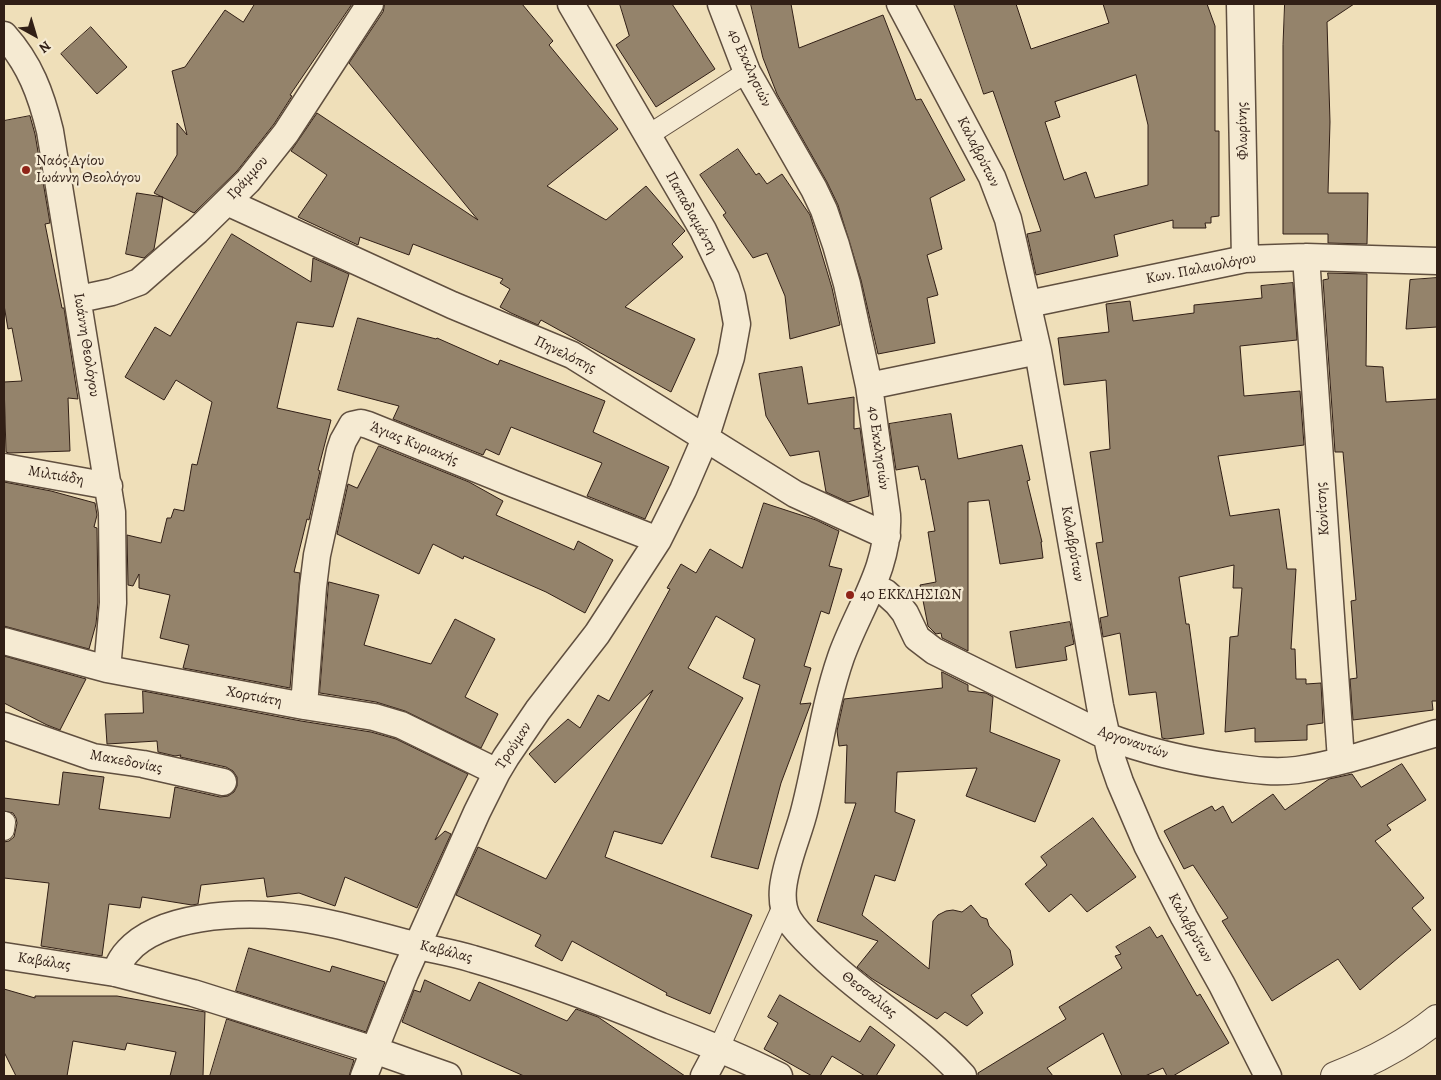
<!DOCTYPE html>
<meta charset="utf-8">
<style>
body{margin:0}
#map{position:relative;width:1441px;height:1080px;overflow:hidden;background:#efdfb9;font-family:Alegreya,serif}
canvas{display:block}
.frame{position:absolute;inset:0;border:5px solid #311f16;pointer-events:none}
.north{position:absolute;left:10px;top:10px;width:50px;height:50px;-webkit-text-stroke:4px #f5ead2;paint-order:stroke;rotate:141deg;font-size:14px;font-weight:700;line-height:20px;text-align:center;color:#311f16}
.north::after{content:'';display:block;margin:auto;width:18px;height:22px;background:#311f16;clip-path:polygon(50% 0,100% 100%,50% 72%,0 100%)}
</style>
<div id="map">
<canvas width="1441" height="1080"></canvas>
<div class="frame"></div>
<div class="north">N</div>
</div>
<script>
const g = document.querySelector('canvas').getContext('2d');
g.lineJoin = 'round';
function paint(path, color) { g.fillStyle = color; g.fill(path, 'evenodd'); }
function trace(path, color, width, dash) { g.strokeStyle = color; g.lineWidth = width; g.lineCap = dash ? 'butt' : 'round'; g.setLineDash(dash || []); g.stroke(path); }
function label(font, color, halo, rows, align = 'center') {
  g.font = font + ' Alegreya,serif'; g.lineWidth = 4.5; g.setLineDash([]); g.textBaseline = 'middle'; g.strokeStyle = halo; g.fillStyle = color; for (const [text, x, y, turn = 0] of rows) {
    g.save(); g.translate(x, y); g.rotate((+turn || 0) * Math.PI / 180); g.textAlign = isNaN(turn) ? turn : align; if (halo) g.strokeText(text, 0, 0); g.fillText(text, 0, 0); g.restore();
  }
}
const building = new Path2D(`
 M255 4H352L290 95 292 96 274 124 237 171 194 213 154 193 177 155V123L187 135 172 71 185 67 225 10 243 22Z
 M385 4H522L553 41 549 45 618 129 547 186 606 220 646 186 685 231 672 244 683 257 625 307 695 339 671 392 541 320 538 325 511 313 500 307 510 289 500 283 503 279 413 244 409 255 360 237 358 245 298 217 327 175 291 151 317 113 478 220 349 63 383 12Z
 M620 4H672L715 69 656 107 616 45 629 36Z
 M751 4H791L799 48 883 15 916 100 921 99 965 180 930 198 942 249 927 255 938 295 927 298 935 343 878 354 861 280 838 205 827 182 777 94 763 58Z
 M954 4H1016L1031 49 1109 23 1103 4H1207L1215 26V131H1219V216L1211 217V223H1205L1206 228H1173V220L1114 235 1118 256 1036 275 1027 234 1041 231 993 91 984 94ZM1136 75 1148 125V185L1095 198 1086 172 1064 180 1045 122 1060 117 1055 102Z
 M1285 4H1354L1327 22 1330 122 1328 193H1368L1367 244 1328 243V234H1283V45Z
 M91 27 127 67 97 94 61 54Z
 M30 116 35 134 50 223 45 224 62 308H64L78 399 68 398 70 451 9 453 6 452 4 382 22 381 12 328 8 329 4 305V121Z
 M738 149 756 175 759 173 767 184 782 174 810 215 832 288 840 325 790 339 785 296 767 253 753 258 723 215 726 213 700 175Z
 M137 193 163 197 154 249 144 258 126 254Z
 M232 234 311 282 313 258 349 274 333 327 297 322 277 408 331 420 318 470 320 471 309 520 307 519 294 572 300 573 290 688 183 668 189 645 160 638 170 595 139 588V574L133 586 128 585 127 535 161 543 167 518H171L174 509 184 511 192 464 197 465 212 402 176 380 164 400 125 377 155 327 170 336Z
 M1328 273 1367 274 1366 366 1383 367 1386 402 1437 399V701H1432L1433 710 1353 720 1350 679 1357 678 1351 601 1356 600 1343 452H1335L1323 280 1328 279Z
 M1437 278V327L1406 329 1410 280Z
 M1293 283 1297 340 1240 346 1244 396 1300 391 1304 445 1218 456 1230 516 1279 509 1287 569H1296L1291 649H1295L1296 679H1306V684L1321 683 1323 723 1307 725V740L1255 742V728L1225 732 1230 637 1238 636 1242 588H1233L1234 565 1179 577 1186 624H1189L1204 734 1167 739 1162 738 1156 692 1129 695 1120 633 1103 637 1100 618 1108 616 1096 543 1103 542 1090 452 1110 449 1106 380 1064 385 1058 338 1109 332 1106 304 1130 301 1133 321 1194 313V305L1262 298 1261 286Z
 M358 318 436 339 437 338 498 365 500 360 605 401 593 432 669 467 645 519 587 496 602 463 511 427 499 455 486 449 483 455 393 419 399 406 338 390Z
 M802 367 808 404 854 397V429L860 428 869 496 848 502 826 492 819 451 790 456 766 416 759 374Z
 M951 414 958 459 1022 445 1030 480 1027 481 1042 542H1041L1043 558 1000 564 989 500 968 502V651L942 638 941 633 936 634 928 626 920 585 936 582 928 532 935 531 925 479 921 480 918 466 896 470 889 424Z
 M379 446 469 482 503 501 496 515 574 550 578 541 613 560 585 613 546 592 464 556 463 559 433 544 419 574 337 534 348 484 357 488Z
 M4 482 51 491 95 503 97 515 94 527 97 528 98 602 96 624 89 649 4 626Z
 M764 503 816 520 839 531 829 566 842 569 829 614 821 611 804 666 811 668 800 704 811 703 781 783 758 869 711 857 760 685 743 678 755 639 716 616 688 668 743 698 662 844 614 831 605 857 752 915 710 1014 666 995 667 993 572 941 562 961 535 946 541 935 456 895 478 847 546 879 653 690 555 783 529 754 568 719 580 728 598 695 609 701 670 589 667 588 681 564 696 573 710 549 742 568Z
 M329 582 379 595 364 645 431 664 455 619 495 639 465 697 498 714 481 748 405 711 376 702 320 693Z
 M1070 622 1074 644 1065 647 1067 660 1016 668 1010 632Z
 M4 656 86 679 60 730 47 725 4 703Z
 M942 672 968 685V691L986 693 993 697 990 732 1060 760 1035 822 966 796 977 768 897 772 895 812 915 820 895 881 875 875 862 915 929 969 933 921 938 915 946 911 953 910 962 912 971 905 981 917 987 919 989 926 1010 950 1013 965 971 995 983 1013 967 1026 945 1012 937 1019 871 978 857 967 878 941 817 921 856 803H845L847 745 839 746 837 731 844 699 942 688Z
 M143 691 301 721 371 732 396 739 468 774 435 840 445 831 451 834 417 908 345 877 335 906 299 893 267 897 264 878 201 885 198 904 192 905 142 897 140 908 109 904 102 956 41 946 49 883 4 878V842L9 841 14 837 17 823 16 818 13 813 4 811V798L59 805 63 772 104 777 99 809 170 818 175 787 220 797 228 796 234 792 237 786V777L233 771 226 767 180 757 181 755 175 756 158 752 157 741 107 744 105 714 143 713Z
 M1402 764 1426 800 1387 825 1391 830 1375 841 1424 898 1412 908 1431 930 1360 990 1338 959 1272 1001 1222 921 1228 918 1193 865 1184 869 1164 831 1212 806 1215 811 1223 806 1232 823 1273 794 1285 810 1329 779 1352 774 1361 787Z
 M1093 818 1136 877 1087 912 1071 894 1049 912 1025 884 1047 865 1041 857Z
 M1150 927 1157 938 1162 935 1197 996 1200 994 1229 1043 1173 1076H1167L1163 1068 1145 1076H1122L1103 1033 1047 1068 1053 1076H978V1073L1066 1019 1059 1007 1122 968 1115 956 1121 954 1116 947Z
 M249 948 330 972 332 966 385 982 366 1032 236 991Z
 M425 980 470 1001 479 982 567 1021 576 1009 598 1017 685 1076H524L402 1022 414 990 420 992Z
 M4 989 35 998V996H117L205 1012 203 1076H170L176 1052 127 1043 125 1050 73 1041 67 1076H16L4 1052Z
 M780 995 860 1042 870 1026 895 1045 876 1076H865L832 1056 820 1076H812L764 1049 778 1023 768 1017Z
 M227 1019 354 1060 349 1076H210Z`);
paint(building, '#94836b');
trace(building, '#311f16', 1);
const pedestrian = new Path2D(`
 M647 136 747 72
 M4 830 5 822
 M719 1048 783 906`);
const minor = new Path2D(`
 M721 4 747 72 814 189 824 210 836 245 847 284 869 386 887 515C890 567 858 609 841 657 824 706 818 757 805 808 799 834 786 860 783 888 782 899 783 911 789 920 797 933 809 943 820 954 865 998 921 1029 963 1076
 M900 4 992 177 1008 219 1038 351 1100 706 1111 756 1120 782 1147 845 1184 917 1222 985 1268 1076
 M1240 4 1245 259
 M4 35C30 64 41 94 50 131L112 512 113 603 107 669
 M227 202 452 305 572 355 795 494 887 536
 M1306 257 1341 760
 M79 299 112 292 139 282 197 231 248 181 286 133 370 4
 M1028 304 1245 259 1306 257 1437 261
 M869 386 1038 351
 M4 467 109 486
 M872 586 886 593 897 603 905 613 917 638 934 651 1106 736C1147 752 1188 761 1232 767 1253 770 1275 773 1297 770 1344 763 1391 746 1437 733
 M4 641 107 669 304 706 374 717 401 725 497 772
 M304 706 313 587 317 555 340 450 343 441 352 425 361 423 368 425 514 484 658 540
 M4 726 93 757 143 764 223 782
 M4 956 115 973 193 993 374 1050 448 1076
 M115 973C118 965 122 957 128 951 160 915 237 912 282 916 327 920 371 934 414 945 434 950 454 953 473 959 537 977 600 1001 661 1026 701 1041 741 1057 779 1076
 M364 1076 405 973 477 812 497 772 506 757 538 710 597 634 658 540 683 490 705 439 731 357 737 324 732 297 726 278 703 230 571 4
 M704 1076 719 1048`);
const tertiary = new Path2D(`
 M1335 1076C1372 1062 1406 1044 1437 1019`);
trace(pedestrian, '#604f3f', 22);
trace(minor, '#604f3f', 29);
trace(tertiary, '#604f3f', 30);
trace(pedestrian, '#f5ead2', 20);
trace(minor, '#f5ead2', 26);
trace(tertiary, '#f5ead2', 28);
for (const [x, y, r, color] of [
 [26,170,5,"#8f2418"],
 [850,595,5,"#8f2418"]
]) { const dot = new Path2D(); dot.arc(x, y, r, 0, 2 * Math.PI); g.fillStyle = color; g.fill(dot); trace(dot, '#f5ead2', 2); }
label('15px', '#311f16', '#f5ead2', [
 ["40 Εκκλησιών",749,68,65],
 ["Φλωρίνης",1243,131,-91],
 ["Καλαβρύτων",978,152,63],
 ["Γράμμου",248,178,-48],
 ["Παπαδιαμάντη",691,213,61],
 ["Κων. Παλαιολόγου",1201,269,-11],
 ["Ιωάννη Θεολόγου",86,345,81],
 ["Πηνελόπης",565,355,26],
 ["Άγιας Κυριακής",414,444,22],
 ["40 Εκκλησιών",878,448,82],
 ["Μιλτιάδη",56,476,10],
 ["Κονίτσης",1323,509,-94],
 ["Καλαβρύτων",1072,544,80],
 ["Χορτιάτη",254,697,11],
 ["Αργοναυτών",1133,743,19],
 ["Τρούμαν",514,746,-57],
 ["Μακεδονίας",126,762,11],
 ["Καλαβρύτων",1190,928,61],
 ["Καβάλας",446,952,14],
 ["Καβάλας",44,962,9],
 ["Θεσσαλίας",869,995,38]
]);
label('15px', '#311f16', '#f5ead2', [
 ["Ναός Αγίου",36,161],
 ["Ιωάννη Θεολόγου",36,178],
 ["40 ΕΚΚΛΗΣΙΩΝ",860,595]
], 'left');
</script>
